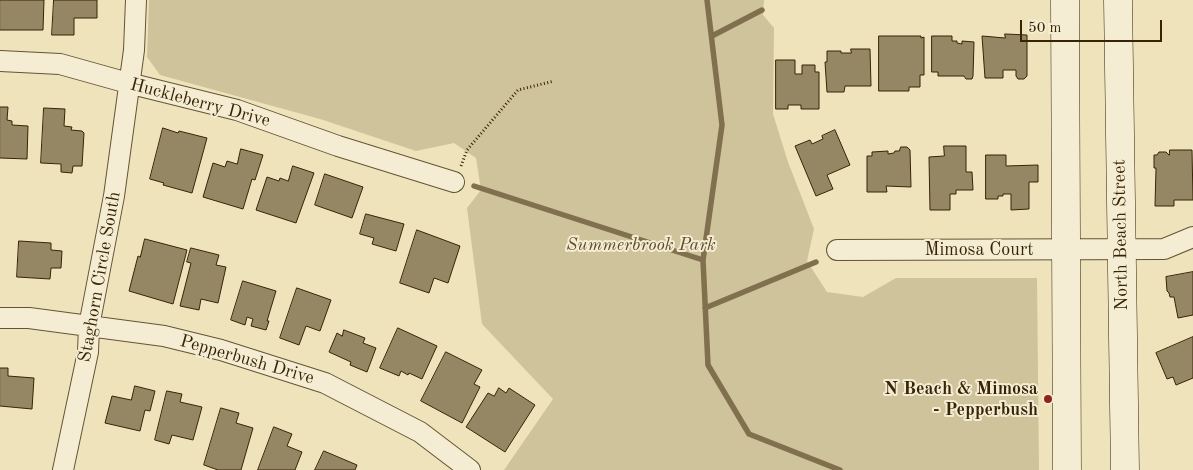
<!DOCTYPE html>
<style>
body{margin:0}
#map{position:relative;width:1193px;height:470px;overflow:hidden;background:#eee3bb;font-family:"Old Standard TT",serif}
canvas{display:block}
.scale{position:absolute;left:1020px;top:20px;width:142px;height:22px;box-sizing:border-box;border:2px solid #372406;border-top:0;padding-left:6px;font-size:15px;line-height:18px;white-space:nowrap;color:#372406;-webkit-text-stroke:4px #f4edd3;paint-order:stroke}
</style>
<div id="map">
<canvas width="1193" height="470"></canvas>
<div class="scale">50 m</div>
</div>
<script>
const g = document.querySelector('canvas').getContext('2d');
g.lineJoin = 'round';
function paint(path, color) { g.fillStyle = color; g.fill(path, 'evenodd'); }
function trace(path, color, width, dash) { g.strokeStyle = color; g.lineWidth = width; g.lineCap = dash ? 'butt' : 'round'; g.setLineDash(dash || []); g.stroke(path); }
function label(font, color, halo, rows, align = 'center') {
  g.font = font + ' "Old Standard TT",serif'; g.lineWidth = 4; g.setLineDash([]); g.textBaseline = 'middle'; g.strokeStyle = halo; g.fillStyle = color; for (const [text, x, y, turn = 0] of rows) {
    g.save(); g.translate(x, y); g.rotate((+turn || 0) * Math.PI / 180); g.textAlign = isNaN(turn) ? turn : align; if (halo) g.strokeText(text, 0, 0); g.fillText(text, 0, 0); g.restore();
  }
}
paint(new Path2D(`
 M149 0H764L763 15 774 28 773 114 788 162 814 229 807 261 827 292 863 297 896 278H1037L1039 470H504L553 399 482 324 467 208 481 190 476 158 454 143 416 151 320 119 160 75 147 57Z`), '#cfc39c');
trace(new Path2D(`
 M707 0 722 125 703 260 708 365 749 434 840 470
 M712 36 762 10
 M474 186 703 260
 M705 308 816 262`), '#80704d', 5.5);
const building = new Path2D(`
 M0 0H44L43 30H0Z
 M54 0H97V18H74V35H52Z
 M1005 34 1027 35V76L1024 79H1018L1016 76V70H1003V78H985L982 36 1005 38Z
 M879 36H921V38L924 37V75H920V87H909V91H879Z
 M932 36H952V41H957V43L962 44V41L974 42 973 76 972 79H966L964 76H938V72H932Z
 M851 49H870L871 86H845L844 92H827L825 62H827V51H841V53H851Z
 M776 60H795V74H802V65H815V72H819V109H801V105H788V109H776Z
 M0 107H8L7 120 12 121V125L28 126 27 159 0 158Z
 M44 108 65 109 64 126 72 127 71 130 82 131 84 133 82 166H73L72 173 61 172V164L41 163Z
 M163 128 178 133 179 131 207 138 192 193 163 185 164 183 150 179Z
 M835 130 850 165 827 175 833 189 816 196 795 146 810 140 812 144 823 139 822 136Z
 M944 146H966V172H972L973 190H956V194H950V210H930L929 157 944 156Z
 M901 147H907L910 150 911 187 886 186 887 192H867V156H872V152L888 151V154L894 153 895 151H899Z
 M241 149 263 155 255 180 252 179 243 209 203 197 213 163 225 167 227 161 237 164Z
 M1170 150H1192L1193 200H1174V206H1155L1156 168H1154V155H1157L1159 152H1166L1169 155Z
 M986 155H1006V166L1038 165V182H1029V209L1011 210V194H1003V196H998V199H986Z
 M293 166 314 173 296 223 256 210 267 177 279 181 280 178 288 181Z
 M325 174 363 187 352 218 315 205Z
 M366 214 404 224 396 251 372 244 374 238 360 234Z
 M417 230 460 246 448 283 434 278 429 293 400 283Z
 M145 239 187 250 173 304 129 291 138 256 140 257Z
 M19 241 51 243V250L62 251 61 268H51L50 279 17 277Z
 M191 248 219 255 216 265 226 267 218 303 201 299 199 310 180 306 191 263 187 262Z
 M1193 272V315L1178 318 1174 297H1170L1169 293 1167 291 1166 277Z
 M243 281 276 291 267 321H269L266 330 251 326 253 319 247 317 245 325 231 320Z
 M297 288 331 300 320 331 306 326 299 345 280 338Z
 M398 328 437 346 422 379 409 373 408 375 401 371 399 376 380 368Z
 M344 330 365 338 363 343 376 348 367 372 350 365 351 362 329 352 337 333 342 336Z
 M1193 337V378L1176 385 1173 377 1167 379 1156 353Z
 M446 352 482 370 474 384 480 387 462 423 421 401Z
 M0 368H8V376L34 378 32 409 0 406Z
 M135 386 155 391 150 411 145 410 140 431 105 423 112 396 131 400Z
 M499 388 506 393 509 388 535 405 505 452 466 427 488 393 494 396Z
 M167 391 182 394 180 402 202 407 193 440 172 435 169 444 155 440Z
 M221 408 239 413 236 423 253 428 241 470H218L204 465Z
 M274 427 292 434 287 446 302 452 295 470H258Z
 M324 451 357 465 355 470H315Z`);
paint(building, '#968764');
trace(building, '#372406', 1);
const minor = new Path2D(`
 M0 61 60 64 128 83 237 110 338 146 454 182
 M837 250 1164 249 1193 237
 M0 318H29L164 336 221 350 325 383 420 432 470 470
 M63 470 88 352 89 326 114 196 134 50 136 0`);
const secondary = new Path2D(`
 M1065 0 1067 470
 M1118 0 1125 470`);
trace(minor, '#655433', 22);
trace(secondary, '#372406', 29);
trace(new Path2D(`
 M461 166 467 150 518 90 554 81`), '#372406', 3, [1, 2.5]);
trace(minor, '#f4edd3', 20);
trace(secondary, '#f4edd3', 28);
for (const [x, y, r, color] of [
 [1048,399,5,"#8f2418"]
]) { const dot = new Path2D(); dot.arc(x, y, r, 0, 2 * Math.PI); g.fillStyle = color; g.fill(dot); trace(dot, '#f4edd3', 2); }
label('18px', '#372406', '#f4edd3', [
 ["Huckleberry Drive",200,103,15],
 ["North Beach Street",1121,235,-91],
 ["Mimosa Court",979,250],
 ["Staghorn Circle South",100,277,-80],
 ["Pepperbush Drive",247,360,16]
]);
label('italic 18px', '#5d4c2c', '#f4edd3', [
 ["Summerbrook Park",641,245]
]);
label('bold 18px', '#372406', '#f4edd3', [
 ["N Beach & Mimosa",1038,389],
 ["- Pepperbush",1038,410]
], 'right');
</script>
